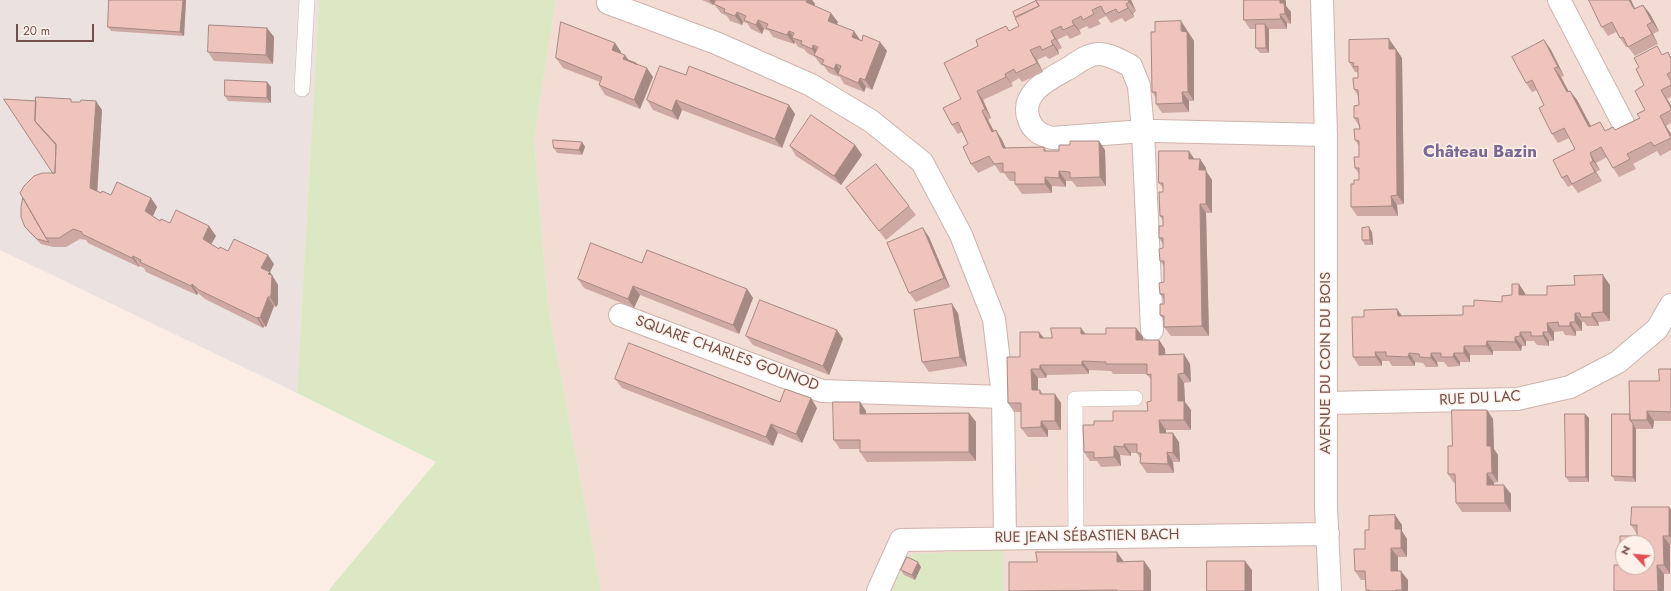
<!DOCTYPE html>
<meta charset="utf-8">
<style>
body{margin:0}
#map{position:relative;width:1671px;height:591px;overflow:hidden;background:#fbece4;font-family:Jost,sans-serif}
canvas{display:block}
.north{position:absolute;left:1615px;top:535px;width:40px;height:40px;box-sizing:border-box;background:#fef1ea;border:1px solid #c6b0aa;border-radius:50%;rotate:296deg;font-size:11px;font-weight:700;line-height:16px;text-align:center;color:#724f4b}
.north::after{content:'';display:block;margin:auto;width:14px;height:18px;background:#e04f54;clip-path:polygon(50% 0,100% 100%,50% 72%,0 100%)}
.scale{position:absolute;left:16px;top:24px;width:78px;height:18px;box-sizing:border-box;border:2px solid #724f4b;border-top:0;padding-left:5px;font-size:12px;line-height:14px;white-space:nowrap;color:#724f4b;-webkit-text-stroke:3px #fef1ea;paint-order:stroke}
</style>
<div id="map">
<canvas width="1671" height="591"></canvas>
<div class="north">N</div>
<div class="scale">20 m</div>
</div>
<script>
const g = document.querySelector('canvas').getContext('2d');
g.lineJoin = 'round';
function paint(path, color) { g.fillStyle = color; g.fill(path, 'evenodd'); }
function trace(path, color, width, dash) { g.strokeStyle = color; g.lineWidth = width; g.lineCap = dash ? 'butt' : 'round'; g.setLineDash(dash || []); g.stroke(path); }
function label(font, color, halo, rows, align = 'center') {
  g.font = font + ' Jost,sans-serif'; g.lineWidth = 3; g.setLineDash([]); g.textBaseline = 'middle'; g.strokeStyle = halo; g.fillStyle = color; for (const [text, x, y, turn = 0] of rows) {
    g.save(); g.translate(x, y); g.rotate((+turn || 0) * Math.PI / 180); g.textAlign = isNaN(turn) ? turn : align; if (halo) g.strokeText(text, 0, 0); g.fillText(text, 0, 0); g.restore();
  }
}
paint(new Path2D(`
 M556 0H1671V591H601L548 306 534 139ZM1623 543H1647V567H1623Z`), '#f2dcd3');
paint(new Path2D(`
 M0 0H319L297 393 0 250Z`), '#ebe1df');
paint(new Path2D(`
 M319 0H556L534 139 548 306 601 591H328L436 462 297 393Z
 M1003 550 1004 591H892L905 560 913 554Z`), '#dce8c4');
const lane = new Path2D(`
 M302 89 307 0
 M1076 538 1075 399 1135 398`);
const street = new Path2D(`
 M1322 0 1326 135V507L1330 591
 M1559 0 1623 123
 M608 3 716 43 811 85 871 121 922 162 961 235 994 319 1003 397 1005 538
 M620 315 822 391 1003 397
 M1152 330 1143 131 1139 86 1131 66C1121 61 1110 54 1099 54 1088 54 1078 62 1069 68 1049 79 1019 93 1029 120 1033 131 1041 135 1052 138L1143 131H1156L1326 135
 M1327 403 1517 399 1570 387 1618 362 1657 329 1671 305
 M878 591 901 540 1328 534`);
trace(lane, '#ceb4ae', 16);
trace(street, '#ceb4ae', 24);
trace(lane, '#fff', 15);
trace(street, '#fff', 22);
paint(new Path2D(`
 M109 0H186L184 36 111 31 108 27Z
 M702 0H812L815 4 814 6 838 22 836 25 862 41 880 42 887 51 872 90 866 87 864 92 844 84 840 77 829 73 824 66 821 65 815 57 807 53 804 49 798 47 795 42 794 44 773 37 769 31 764 29 762 34 751 29 747 23 743 22 742 25 730 21 727 16 721 13 714 4 715 1 713 5Z
 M1036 0H1131L1136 11 1133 14 1134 17 1125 22 1122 18 1111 23 1106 16 1098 20 1101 24 1089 29 1087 26 1079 30 1081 34 1070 39 1067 35 1057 40 1062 48 1058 50 1059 54 1049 59 1046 56 1037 60 1043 72 1022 82 1019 78 1011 83 1013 86 983 100 991 118 988 120 994 131 996 130 1002 140 1006 148 1044 147 1047 151H1059L1070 145 1099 141 1105 150 1106 186 1077 187 1072 181H1066V187L1052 186V193L1022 194 1015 184V181H1010L1004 173H1000L995 165 978 173 971 164 968 144 962 132 958 134 952 125 961 99 978 46 1006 26 1009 31 1019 26 1036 1Z
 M1244 0H1285L1286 1V6L1291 12V24L1287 23V29H1269V53H1260L1256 48V29H1250L1244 20Z
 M1643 5 1650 14 1659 31 1653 34 1658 44 1635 56 1628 47H1626L1616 32 1608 36 1602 27Z
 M1181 21 1194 41V101H1189V112L1162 113 1156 104V98L1152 92 1155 32Z
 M267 28 274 37 273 64 214 61 208 52Z
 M1389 39 1402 58 1404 204 1397 205 1398 216H1357L1351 207 1354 184 1359 180V174L1355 168 1359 157V146L1355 140 1360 129 1359 126 1354 118 1359 105 1358 96 1354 89 1358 78V73L1357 72H1355L1349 62Z
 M1544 40 1551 50 1564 76 1561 77 1568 92 1570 91 1577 100 1591 126 1606 131 1615 130 1639 118 1645 110 1644 85 1663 55 1668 52 1671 57V97L1667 99 1671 105V123L1666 126 1671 134V150L1660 156 1657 151 1633 164 1636 169 1619 177 1613 168 1607 157 1596 163 1600 170 1596 172 1602 181 1578 193 1572 185 1568 187 1562 178 1575 149 1569 138 1558 143 1552 134 1544 105 1537 90 1532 92 1526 83Z
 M615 43 621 52V54L628 60 637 64 653 77 640 109 605 95 599 85 600 82 563 68 556 58Z
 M686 75 789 105 795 114 782 148 682 110 678 120 653 110 647 100Z
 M267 82 271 87V103L228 101 225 96Z
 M4 99 36 101 73 102 102 110 97 191 101 193 111 195 151 198 157 207 153 216 160 221 170 223 209 226 216 236 211 244 219 249 274 264 270 272 278 285V304L276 307 274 306 266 327 264 326 263 328 205 299 198 293 197 295 146 272 144 268 139 266V267L88 243 86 240 80 239 66 247H53L41 244 29 232 25 227 53 173Z
 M582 142 585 147 582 155 557 153 554 148Z
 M855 145 862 155 841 185 796 156 790 146Z
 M1195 159H1200L1206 168V171L1212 180V213H1206L1209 336H1171L1164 327V321L1160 315 1164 304V300L1160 294 1164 282V266L1160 261 1163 248V244L1159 238 1163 226V220L1160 216 1163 188 1159 183Z
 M846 188 909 206 916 215 886 240 852 197Z
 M1372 232 1373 245H1365L1362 240Z
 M929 237 950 287 916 302 909 293Z
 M642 263 747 289 753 298 739 334 640 295 634 308 584 288 578 279Z
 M1610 285V321L1598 322 1599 326H1587L1584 322H1582V331H1576V336L1565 335 1563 331 1554 332V341H1549V346L1537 345 1534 341H1526V346H1522L1521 351H1493V355H1470V362H1460V366L1448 367 1444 362H1437L1438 367H1426L1423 363 1415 362V366H1392L1389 361H1382V366H1359L1353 357 1364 317 1397 309 1402 316 1463 315 1474 306 1502 302 1512 295 1525 293 1526 295H1547Z
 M958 313 967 366 929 372 922 362Z
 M1081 328 1085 334H1106L1136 328 1143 337V340H1159L1165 349V355L1190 364 1191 382 1184 383 1185 402 1191 410V430H1166V433L1179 442 1180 462H1173L1174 473H1147L1140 463V458L1137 453H1131V456L1120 455 1121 466 1101 467 1097 461H1090L1084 452 1094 425 1113 421 1148 411 1151 401V380L1147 374H1113L1111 371 1089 370V374L1047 375 1046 378H1038V390H1040L1043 394 1061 403V430H1048V437H1028L1021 428V412H1014L1008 403 1020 357 1039 332 1044 338H1052Z
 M746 336 843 339 829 375 753 345Z
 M1671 369V421H1654L1653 429H1636V482L1615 481 1612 476 1630 414Z
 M615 379 780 402 817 408 802 443 778 433 773 446 622 388Z
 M860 402 866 411V414L969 413 976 422V461L867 462 860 452V449H840L834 440Z
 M1487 410 1493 419 1494 449 1498 455V482L1494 483V485L1511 494V512H1462L1456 503V483H1454L1448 474 1452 446Z
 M1585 414 1589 418V482H1569L1566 477Z
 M1669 507 1671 510V545H1670V574H1664L1620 565 1637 536V534L1631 525Z
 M1395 515 1402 525V531L1407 539V557H1398V571L1408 580V591H1366V590L1365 580H1361L1355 571 1365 549Z
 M1144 561 1151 571V591H1009L1124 562Z
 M921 567 915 580 904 575 901 570Z`), '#cea9a3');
paint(new Path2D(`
 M183 0H186L184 36 180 32Z
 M709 0H714L715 1 713 5Z
 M807 0H812L815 4 812 12 806 2Z
 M1128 0H1131L1136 11 1129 2Z
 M1280 0H1285L1286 1V6L1291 12V24L1285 14 1280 3Z
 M1629 0H1631L1640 19 1634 9Z
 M1126 4 1133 14 1134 17 1128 8Z
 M1643 5 1650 14 1659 31 1652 22Z
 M737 12 743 22 742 25 735 16Z
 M831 13 838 22 834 30 828 21Z
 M1280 14 1287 23V29L1281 19Z
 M758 20 764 29 762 34 756 25Z
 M1072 21 1079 30 1081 34 1074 25Z
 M1181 21 1194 41V101L1188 92Z
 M1265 24 1269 29V53L1266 48Z
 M1647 25 1653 34 1658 44 1652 34Z
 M267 28 274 37 273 64 266 55Z
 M789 31 794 38H792L795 42 794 44 787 35Z
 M854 31 861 41 852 37Z
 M1051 31 1057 40 1062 48 1055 39Z
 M1389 39 1402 58 1404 204 1397 195Z
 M1544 40 1551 50 1564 76 1558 67Z
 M1051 41 1058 50 1059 54 1053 45Z
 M880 42 887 51 872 90 865 80Z
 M615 43 621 52 619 59 612 50Z
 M813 45 820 54 817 57 812 49Z
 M1030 50 1037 60 1043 72 1037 63Z
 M625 55 632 65 623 59Z
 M836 64 842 73 838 75 834 69Z
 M647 68 653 77 640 109 634 100Z
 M1554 68 1561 77 1574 101 1567 92Z
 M1005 74 1013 86 1006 77Z
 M860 78 866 87 864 92 858 83Z
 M267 82 271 87V103L267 98Z
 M1661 90 1671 105V108Z
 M977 91 983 100 991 118 985 109Z
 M1570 91 1577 100 1596 136 1589 127Z
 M1182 92 1189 101V112L1183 103Z
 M676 100 682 110 678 120 672 111Z
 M96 101 102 110 97 197 90 188Z
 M789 105 795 114 782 148 775 139Z
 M982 111 988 120 999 141 992 132Z
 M1660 116 1666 126 1671 134V137Z
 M996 130 1002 140 1010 157 1003 148Z
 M1099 141 1105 150 1106 186 1100 177Z
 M582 142 585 147 582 155 579 150Z
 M855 145 862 155 841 185 834 176Z
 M1189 151 1195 160 1189 159Z
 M1590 153 1596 163 1600 170 1593 161Z
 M1200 159 1206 168V171L1212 180V213L1206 204 1199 170Z
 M1590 163 1602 181 1595 172Z
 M1059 171 1066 181V187L1059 178Z
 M1045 177 1052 186V193L1045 184Z
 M1391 196 1397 205 1398 216 1392 206Z
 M151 198 157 207 151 220 145 211Z
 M1200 204 1206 213 1209 336 1202 326Z
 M209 226 216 236 209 248 203 239Z
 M1369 227 1372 232 1373 245 1370 240Z
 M923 228 929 237 950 287 944 278Z
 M268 255 274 264 270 272 278 285V304L276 307 270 297 261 268Z
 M133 256 139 266V267L132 258Z
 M1603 275 1610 285V321L1603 312Z
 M192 284 198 293 197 295 191 286Z
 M1519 284 1525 293 1526 304 1519 295Z
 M633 286 640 295 634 308 628 299Z
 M747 289 753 298 739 334 733 325Z
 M268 297 274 306 266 327 260 318Z
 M952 304 958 313 967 366 960 357Z
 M1397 309 1404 319 1398 316Z
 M1575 313 1582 322V331L1575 322Z
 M1592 313 1598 322 1599 326 1592 317Z
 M258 317 264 326 263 328 257 318Z
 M1570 322 1576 331V336L1570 326Z
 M1547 323 1554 332V341L1548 332Z
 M1081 328 1088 337 1081 334Z
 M1136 328 1143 337V349L1136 340Z
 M837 330 843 339 829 375 823 366Z
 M1039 332 1046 341 1040 338Z
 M1520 332 1526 341V346L1520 336Z
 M1543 332 1549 341V346L1543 336Z
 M1515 337 1522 346 1521 351 1515 342Z
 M1159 340 1165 349 1166 364 1159 355Z
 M1487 341 1493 351V355L1486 346Z
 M1464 346 1470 355V362L1464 353Z
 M1375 352 1382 361V366L1376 357Z
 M1409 353 1415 362V366L1408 357Z
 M1431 353 1437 362 1438 367 1431 358Z
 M1454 353 1460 362V366L1453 357Z
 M1184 354 1190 364 1191 382 1184 373Z
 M1082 361 1089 370V374L1082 365Z
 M1040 365 1047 375 1046 378 1040 369Z
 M1031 369 1038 378V399L1032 390Z
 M1178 374 1184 383 1185 402 1191 410V430L1184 420 1178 401Z
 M1055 394 1061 403V430L1055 421Z
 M811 398 817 408 802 443 796 434Z
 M860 402 866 411V423L860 414Z
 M1487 410 1493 419 1494 449 1498 455V482L1492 473 1487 446Z
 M1647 411 1654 421 1653 429 1647 420Z
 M969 413 976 422V461L969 452Z
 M1585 414 1589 418V482L1586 477Z
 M1159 420 1166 430V443L1160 433Z
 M1041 421 1048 430V437L1041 427Z
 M771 424 778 433 773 446 766 437Z
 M1633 424 1636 429V482L1633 477Z
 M1173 433 1179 442 1180 462 1173 453Z
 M1124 444 1131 453V456L1124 447Z
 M1114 446 1120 455 1121 466 1114 457Z
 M1167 452 1173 462 1174 473 1168 464Z
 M1487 473 1494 483 1493 494 1487 485Z
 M1504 485 1511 494V512L1505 503Z
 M1669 507 1671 510V538L1669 536Z
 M1395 515 1402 525V531L1407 539V557L1401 548 1395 529Z
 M1663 536 1670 545V574L1664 565Z
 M1391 548 1398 557V580L1391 571Z
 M1117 552 1124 562H1117Z
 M1144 561 1151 571V591H1144Z
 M1245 561 1252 570V591H1245Z
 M918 562 921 567 915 580 912 575Z
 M1657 565 1664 574V591H1658Z
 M1401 571 1408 580V591H1403L1402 590Z`), '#a78984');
const building = new Path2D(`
 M109 0H183L180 32 108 27Z
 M716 0H807L806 2 831 13 828 21 854 31 852 37 862 41 863 35 880 42 865 80 860 78 858 83 838 74 841 66 836 64 834 69 822 64 824 60 814 55 818 47 813 45 812 49 801 44 802 41 792 38 794 33 789 31 787 35 766 28 768 24 758 20 756 25 744 20 746 16 737 12 735 16 724 12 725 9 714 4Z
 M1036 0H1128L1129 2 1126 4 1128 8 1118 13 1116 9 1105 14 1101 6 1092 10 1094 14 1083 20 1081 16 1072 21 1074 25 1063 30 1061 26 1051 31 1055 39 1051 41 1053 45 1042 50 1040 46 1030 50 1037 63 1016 73 1014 69 1005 74 1006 77 977 91 985 109 982 111 992 132 996 130 1003 148 1044 147V151H1059V145H1070V141H1099L1100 177 1070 178V172L1059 171V178L1045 177V184H1015V172H1003V163L994 164 989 156 971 164 963 147 968 144 958 122 952 125 943 108 961 99 944 63 978 46 976 40 1006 26 1009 31 1019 26 1015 18 1039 6Z
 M1244 0H1280V3H1284L1285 14H1280L1281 19 1244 20Z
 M1589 0H1629L1634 9 1643 5 1652 22 1647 25 1652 34 1628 47 1623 37 1620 38 1612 22 1602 27Z
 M1036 1 1039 6 1015 17 1013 12Z
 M1181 21V31L1187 32 1188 92H1182L1183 103 1156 104V92H1152L1151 32H1155V22Z
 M561 22 615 43 612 50 625 55 623 59 647 68 634 100 599 85 602 77 556 58Z
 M1256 24H1265L1266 48H1256Z
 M209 25 267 28 266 55 208 52Z
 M1389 39V49H1396L1397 195 1391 196 1392 206 1351 207V184H1354V180H1359V168H1355L1354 157H1359V141L1355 140 1354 129H1360L1358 118H1354V106L1359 105 1358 90 1354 89 1353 78H1358V66L1353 67 1354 63 1349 62V40Z
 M1544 40 1558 67 1554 68 1567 92 1570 91 1589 127 1600 122 1605 131 1613 127 1615 130 1640 118 1637 114 1645 110 1635 91 1644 85 1636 69 1639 67 1634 58 1657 46 1662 55 1668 52 1671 59V72L1667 74 1671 81V85L1661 90 1671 108V110L1660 116 1671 138 1654 146 1651 142 1627 154 1630 159 1613 168 1601 147 1590 153 1593 161 1590 163 1595 172 1572 184 1567 175 1562 178 1553 160 1575 149 1564 128 1552 134 1539 108 1544 105 1532 80 1526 83 1512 57Z
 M628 60 636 63V64Z
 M660 66 686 75 689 66 789 105 775 139 676 100 672 111 647 100Z
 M225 80 267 82V98L225 96Z
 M36 97 71 99V102H80L81 100 96 101 90 188 101 193 102 191 111 195 117 182 151 198 145 211 160 221 161 219 170 223 176 210 209 226 203 239 219 249 220 247 228 251 234 239 268 255 261 268 270 272 268 274 272 275 271 295 270 297H268L260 318 258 317 257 318 199 290 192 284 191 286 140 262 141 260 133 256 132 258 82 234V232L73 229 59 238H46L20 193 24 186 34 176 42 173H55L56 144 35 121Z
 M4 99 36 101 35 121 38 125 56 145 55 173H53Z
 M811 115 855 145 834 176 790 146Z
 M553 140 582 142 579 150 554 148Z
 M1159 151H1189V159H1200L1199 170H1206V204H1200L1202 326 1164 327V316L1160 315V304H1164V294H1160L1159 283 1164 282V261H1160L1159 249 1163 248V238H1159V226H1163V216H1160L1159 192H1163V183H1159Z
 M876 164 909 206 879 231 846 188Z
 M23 198 46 238 49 242 37 239 25 227 21 217V207Z
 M1369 227 1370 240H1362V228Z
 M923 228 944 278 909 293 887 243Z
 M591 243 642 263 647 250 747 289 733 325 633 286 628 299 578 279Z
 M1603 275V312L1592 313V317H1581L1580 313H1575V322H1570V326H1559L1558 322 1547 323 1548 332H1543V336H1531V332H1520V336L1515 337V342L1487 341 1486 346H1464V353H1454L1453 357H1441V353H1431V358L1420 357 1419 354 1409 353 1408 357 1386 356V352H1375L1376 357H1353L1352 317H1364V310L1397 309 1398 316 1463 315V306H1474V300L1502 302V296L1512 295V284H1519V295H1547V286L1575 285 1574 276Z
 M760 300 837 330 823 366 746 336Z
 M952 304 960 357 922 362 914 310Z
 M1051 328H1081V334H1106V328H1136V340H1159V355L1184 354V373L1178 374V401H1184V420H1159L1160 433H1173V453L1167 452 1168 464 1140 463 1141 453H1137V444H1124V447L1114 446V457L1094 458V452H1084L1083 425H1094V421H1113V411H1148L1147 402 1151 401V374L1147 375V364H1106V362L1082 361V365H1040V369H1031L1032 390H1040V394H1055V421H1041V427L1021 428V403H1008L1007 357H1020V332H1039L1040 338H1052Z
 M629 343 780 402 785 389 811 398 796 434 771 424 766 437 615 379Z
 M1659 369H1671V412L1647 411V420H1630L1629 381H1659Z
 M833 402H860V414L969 413V452H860V440H834Z
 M1452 410H1487V446H1491L1492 473H1487V485H1504L1505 503H1456L1455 474H1448V446H1452Z
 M1565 414H1585L1586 477H1566Z
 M1612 414H1630V420L1633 424V477L1612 476Z
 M1632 507H1669V536H1663L1664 565H1657L1658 591H1614V565H1620V536H1637V525H1631ZM1623 543H1647V567H1623Z
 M1395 515V529H1401V548H1391V571H1401L1402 590H1396V591H1369V590H1366L1365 571H1355L1354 549H1365V530H1369V516Z
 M1036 552H1117V562L1144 561V591H1117V590L1009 591V562H1037Z
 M907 557 918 562 912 575 901 570Z
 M1207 561H1245V591H1207Z`);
paint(building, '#efc4bd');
trace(building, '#a78984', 1);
label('15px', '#724f4b', '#fef1ea', [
 ["SQUARE CHARLES GOUNOD",727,354,20],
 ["AVENUE DU COIN DU BOIS",1326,363,-90],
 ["RUE DU LAC",1480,399,-3],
 ["RUE JEAN SÉBASTIEN BACH",1087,537,-1]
]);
label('bold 17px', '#7a6796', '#fef1ea', [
 ["Château Bazin",1480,153]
]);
</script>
